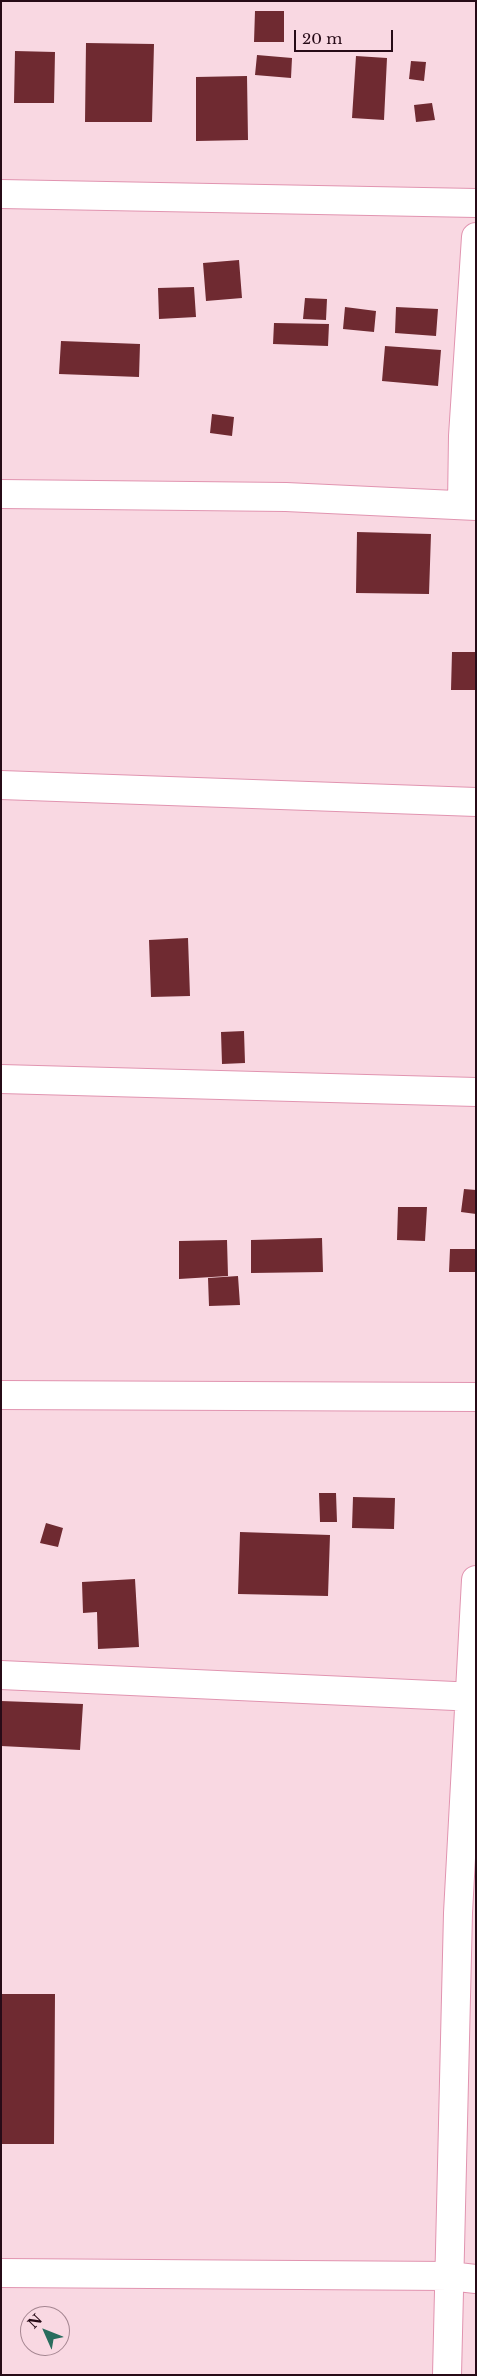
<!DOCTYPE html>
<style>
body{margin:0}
#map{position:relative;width:477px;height:2376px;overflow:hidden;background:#f9d8e2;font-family:"Libre Baskerville",serif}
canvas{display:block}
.frame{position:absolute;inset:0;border:2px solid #270b17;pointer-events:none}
.north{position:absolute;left:20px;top:2306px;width:50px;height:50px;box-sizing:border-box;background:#f9d8e2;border:1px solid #a58691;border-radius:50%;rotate:314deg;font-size:14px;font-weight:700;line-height:20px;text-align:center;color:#270b17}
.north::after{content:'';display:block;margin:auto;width:18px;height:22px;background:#2a6d5e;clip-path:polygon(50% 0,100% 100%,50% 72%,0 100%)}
.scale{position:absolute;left:294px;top:30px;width:99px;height:22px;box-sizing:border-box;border:2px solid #270b17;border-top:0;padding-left:6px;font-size:15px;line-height:18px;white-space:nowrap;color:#270b17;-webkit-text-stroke:4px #f9d8e2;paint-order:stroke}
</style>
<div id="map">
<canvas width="477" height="2376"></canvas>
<div class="frame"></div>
<div class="north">N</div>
<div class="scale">20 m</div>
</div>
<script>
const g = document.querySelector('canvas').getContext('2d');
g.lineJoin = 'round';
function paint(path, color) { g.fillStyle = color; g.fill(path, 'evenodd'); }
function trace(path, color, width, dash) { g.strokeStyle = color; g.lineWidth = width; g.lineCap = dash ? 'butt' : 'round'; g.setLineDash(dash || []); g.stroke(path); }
paint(new Path2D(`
 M255 11H284V42H254Z
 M86 43 154 44 152 122H85Z
 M15 51 55 52 54 103H14Z
 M257 55 292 58 291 78 255 75Z
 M356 56 387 58 384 120 352 118Z
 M411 61 426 62 424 81 409 79Z
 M247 76 248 140 196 141V77Z
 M432 103 435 120 416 122 414 105Z
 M239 260 242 298 206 301 203 263Z
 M194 287 196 317 159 319 158 288Z
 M305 298 327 299 326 320 303 319Z
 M345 307 376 311 374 332 343 329Z
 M396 307 438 309 436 336 395 333Z
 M274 323 329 324 328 346 273 344Z
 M61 341 140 344 139 377 59 374Z
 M385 346 441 350 438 386 382 381Z
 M212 414 234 417 232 436 210 433Z
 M357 532 431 534 429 594 356 593Z
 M452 652H476V690H451Z
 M188 938 190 996 151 997 149 940Z
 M244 1031 245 1063 222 1064 221 1032Z
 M464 1189 476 1190V1214L461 1212Z
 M398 1207H427L425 1241 397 1240Z
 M322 1238 323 1272 251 1273V1240Z
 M227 1240 228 1276 179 1279V1241Z
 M450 1249H476V1272H449Z
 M238 1276 240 1305 209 1306 208 1278Z
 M319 1493H336L337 1522H320Z
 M353 1497 395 1498 394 1529 352 1528Z
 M46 1523 63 1528 58 1547 40 1543Z
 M240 1532 330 1535 328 1596 238 1594Z
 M135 1579 139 1647 98 1649 97 1612 83 1613 82 1582Z
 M1 1701 83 1704 80 1750 1 1746Z
 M1 1994H55L54 2144H1Z`), '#6f2a31');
const minor = new Path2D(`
 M1 194 476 203
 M1 494 286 497 476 506
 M462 505 463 436 476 237
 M1 785 476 802
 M1 1079 476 1092
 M1 1395 476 1397
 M1 1675 476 1697
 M1 2273 449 2276 476 2279
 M447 2375 458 1913 476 1580`);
trace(minor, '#e194b0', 30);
trace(minor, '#fff', 28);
</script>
